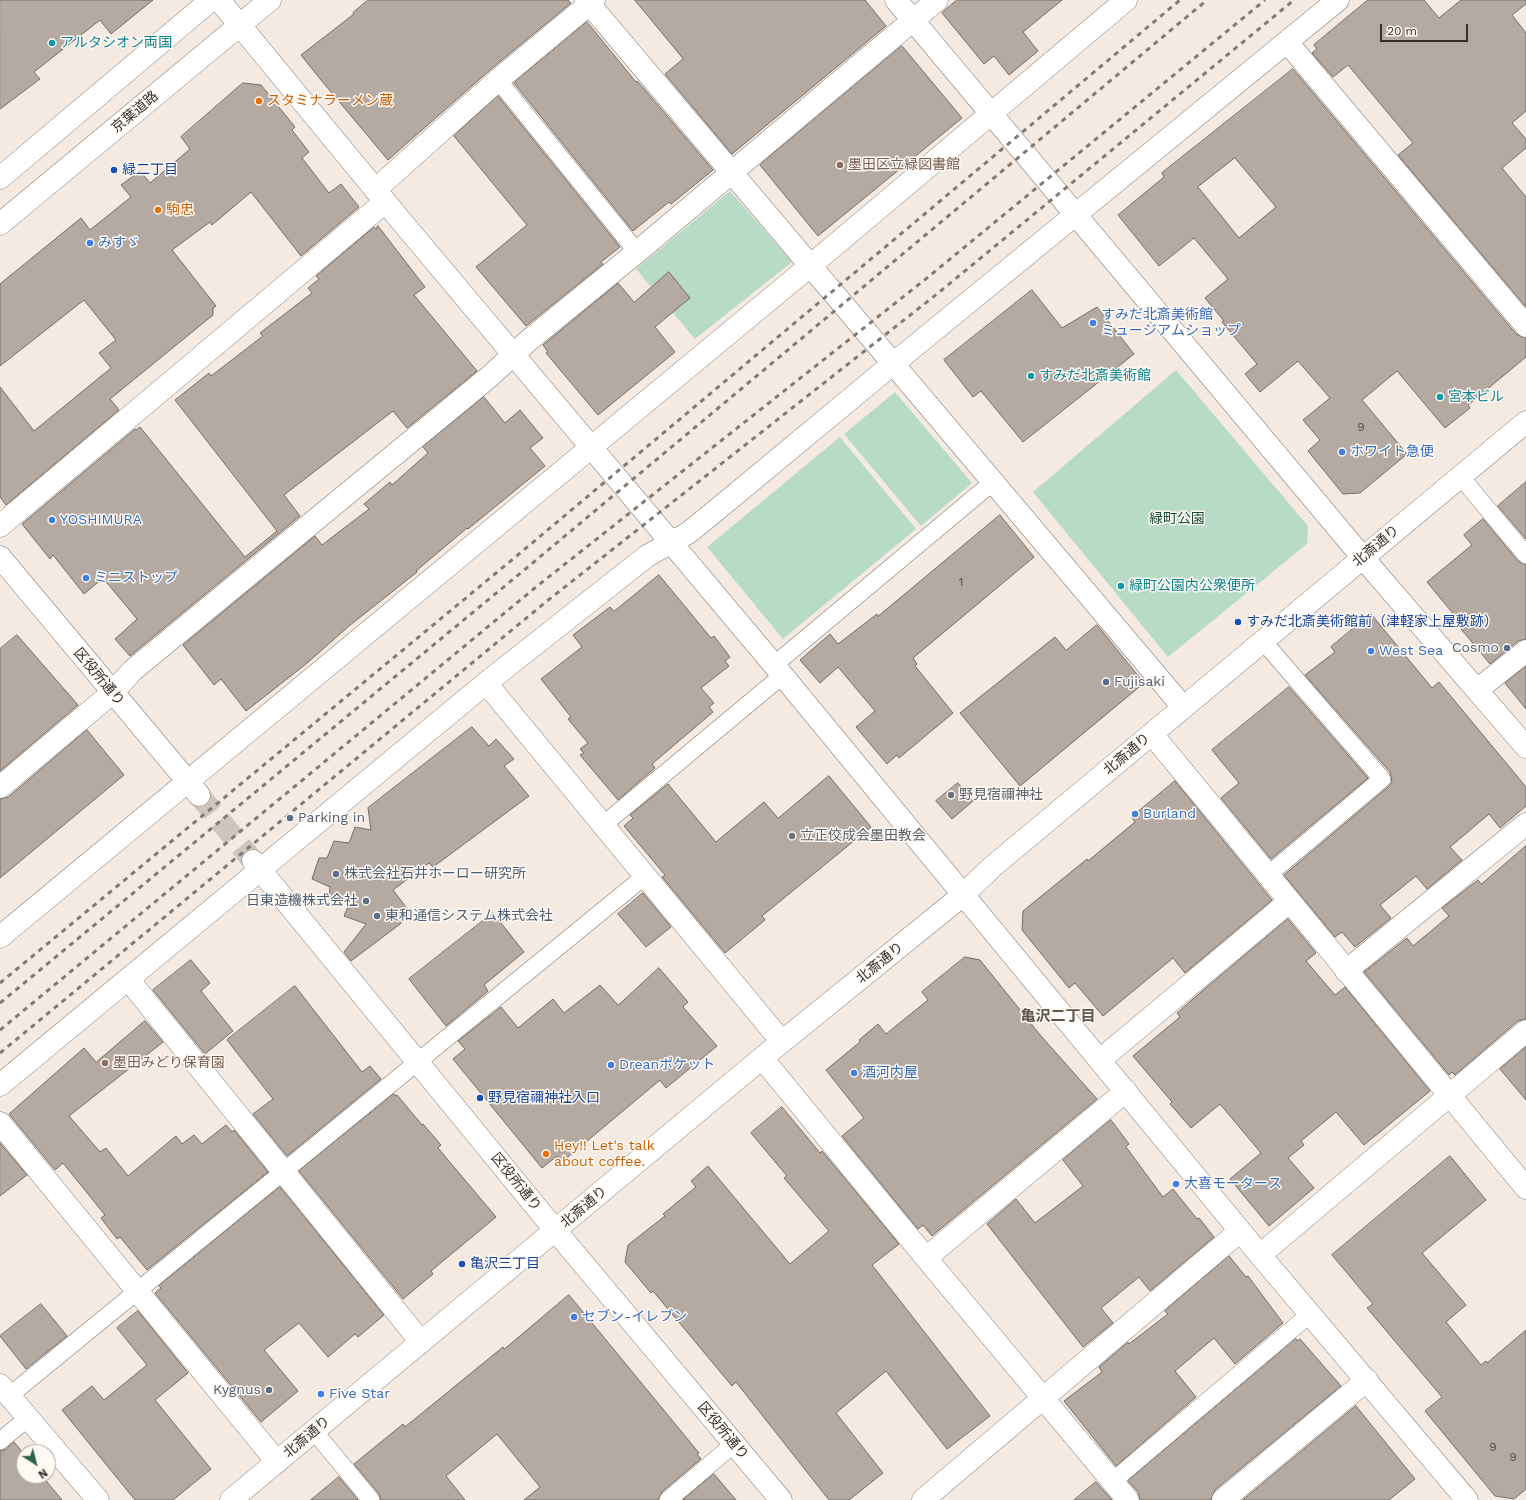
<!DOCTYPE html>
<meta charset="utf-8">
<style>
body{margin:0}
#map{position:relative;width:1526px;height:1500px;overflow:hidden;background:#f5eae2;font-family:"Work Sans",sans-serif}
canvas{display:block}
.north{position:absolute;left:16px;top:1444px;width:40px;height:40px;box-sizing:border-box;background:#fff9f3;border:1px solid #aea9a3;border-radius:50%;rotate:144deg;font-size:11px;font-weight:700;line-height:16px;text-align:center;color:#34302c}
.north::after{content:'';display:block;margin:auto;width:14px;height:18px;background:#2c6249;clip-path:polygon(50% 0,100% 100%,50% 72%,0 100%)}
.scale{position:absolute;left:1380px;top:24px;width:88px;height:18px;box-sizing:border-box;border:2px solid #34302c;border-top:0;padding-left:5px;font-size:12px;line-height:14px;white-space:nowrap;color:#34302c;-webkit-text-stroke:3px #fff9f3;paint-order:stroke}
</style>
<div id="map">
<canvas width="1526" height="1500"></canvas>
<div class="north">N</div>
<div class="scale">20 m</div>
</div>
<script>
const g = document.querySelector('canvas').getContext('2d');
g.lineJoin = 'round';
function paint(path, color) { g.fillStyle = color; g.fill(path, 'evenodd'); }
function trace(path, color, width, dash) { g.strokeStyle = color; g.lineWidth = width; g.lineCap = dash ? 'butt' : 'round'; g.setLineDash(dash || []); g.stroke(path); }
function label(font, color, halo, rows, align = 'center') {
  g.font = font + ' "Work Sans","Noto Sans JP",sans-serif'; g.lineWidth = 3; g.setLineDash([]); g.textBaseline = 'middle'; g.strokeStyle = halo; g.fillStyle = color; for (const [text, x, y, turn = 0] of rows) {
    g.save(); g.translate(x, y); g.rotate((+turn || 0) * Math.PI / 180); g.textAlign = isNaN(turn) ? turn : align; if (halo) g.strokeText(text, 0, 0); g.fillText(text, 0, 0); g.restore();
  }
}
paint(new Path2D(`
 M730 191 792 262 695 339 636 269Z
 M1176 370 1308 526 1307 544 1168 657 1033 492Z
 M895 392 972 483 921 526 844 434Z
 M840 437 916 529 783 639 707 547Z`), '#b8dbc8');
const building = new Path2D(`
 M0 0H153L111 34 100 20 34 72 40 79 0 109Z
 M368 0H568L571 3 490 70 388 160 321 80 301 55 354 14 353 13Z
 M635 0H865L886 26 732 154 665 74 683 59Z
 M957 0H1062L1023 32 1038 51 1009 75 994 56 984 64 942 13Z
 M1368 0H1424L1439 18 1461 0H1526V4L1512 15 1526 33V111L1512 123 1526 139V148L1502 168 1526 197V307L1398 155 1413 143 1348 65 1333 77 1312 53 1317 49 1314 45Z
 M587 22 636 82 637 81 645 90 713 170 671 204 669 202 633 231 514 83Z
 M902 46 962 118 818 236 760 165Z
 M1293 69 1516 334 1526 338V357L1468 405 1470 408 1445 428 1397 371 1362 400 1407 454 1360 493 1343 494 1308 451 1320 440 1303 420 1330 398 1298 361 1260 392 1245 374 1257 364 1222 322 1224 321 1205 298 1228 279 1194 238 1159 266 1118 215 1164 177 1162 173ZM1235 158 1276 207 1239 238 1198 187Z
 M243 83 261 85 295 127 292 130 309 152 302 158 329 193 341 184 359 207 301 256 251 192 212 225 210 222 172 250 216 306 213 308V315L110 399 119 410 6 505 0 497V387L34 431 111 368 99 353 116 340 84 300 0 366V284L81 218 90 230 131 197 121 185 140 171 150 183 190 149 181 137Z
 M498 96 620 247 601 262 603 264 526 326 476 267 527 225 454 136Z
 M378 226 425 287 414 295 477 371 407 428 393 411 284 495 300 516 130 656 115 639 137 619 103 578 84 594 53 555 50 559 22 524 135 429 136 430 140 427 245 557 277 531 175 400 209 373 211 376 263 336 260 333 312 293 308 288 319 279 316 276 374 227 376 229Z
 M669 272 690 298 655 327 675 352 598 415 546 353 548 352 543 345 618 283 634 302Z
 M1032 290 1062 328 1097 307 1134 354 1023 442 981 391 973 397 944 360Z
 M484 397 505 423 520 410 543 438 530 448 545 466 468 529 467 528 416 571 417 572 349 626 306 664 246 711 221 679 214 685 183 645 315 536 322 545 369 509 364 504 390 482 392 485 428 453 423 447Z
 M1526 482V539L1498 506Z
 M1000 515 1034 557 913 658 917 664 915 666 953 713 899 758 897 755 887 764 856 727 875 711 838 667 820 683 800 660 830 634 838 644 877 614 878 616Z
 M1483 519 1518 561 1526 565V639L1518 641 1490 664 1452 618 1455 616 1427 582 1472 545 1464 535Z
 M659 575 711 638 714 636 730 657 725 661 729 666 701 688 714 703 709 707 713 712 652 764 655 768 618 800 580 755 584 753 580 749 588 743 568 719 571 717 541 679 582 647 573 635 610 607 614 611Z
 M1371 614 1432 688 1439 682 1526 787V806L1500 828 1489 814 1450 847 1462 860 1427 889 1416 876 1380 905 1391 918 1355 947 1342 932 1335 937 1284 875 1388 787 1392 782 1390 772 1305 675 1335 652 1331 647Z
 M1097 625 1144 683 1020 786 960 713 1055 637 1066 650Z
 M17 635 78 705 0 771V649Z
 M1526 667V709L1505 683Z
 M1289 687 1368 778 1271 859 1221 798 1239 783 1212 750Z
 M472 727 489 746 496 739 514 759 504 766 529 796 433 867 429 863 393 890 412 915 351 961 344 952 366 924 344 916 350 902 329 899 330 887 312 879 319 858H327L334 841 349 843 355 827 371 830 368 808Z
 M87 730 124 775 0 878V799L8 797Z
 M829 776 871 827 762 916 765 920 725 953 662 877 665 875 624 826 633 818 630 815 668 784 716 842 764 802 778 818Z
 M1175 781 1272 900 1185 973 1173 958 1103 1016 1075 983 1069 988 1022 930 1023 911 1087 859 1088 861 1135 822 1132 817Z
 M958 783 973 801 952 819 936 801Z
 M1526 846V1019L1518 1021 1455 1075 1452 1072 1449 1075 1364 972 1407 938 1413 946 1449 916 1442 908 1478 880 1481 884Z
 M643 893 671 927 646 947 618 914Z
 M493 913 524 952 484 985 488 991 446 1026 409 979Z
 M1288 919 1316 953 1306 961 1335 995 1345 987 1430 1091 1364 1145 1336 1112 1301 1141 1304 1145 1288 1158 1314 1188 1269 1226 1230 1179 1261 1153 1220 1104 1191 1128 1170 1104 1172 1102 1133 1056 1180 1017 1177 1013 1201 992Z
 M965 957 980 960 1041 1036 1097 1099 932 1236 923 1225 918 1229 842 1136 864 1118 826 1070 860 1042 859 1040 878 1024 886 1034 928 1000 922 992Z
 M191 960 210 983 201 991 233 1031 205 1054 153 990Z
 M659 968 688 1002 683 1007 717 1046 666 1088 660 1080 562 1162 557 1156 542 1168 453 1059 465 1049 458 1041 501 1007 518 1028 553 999 564 1013 600 985 618 1005Z
 M295 986 362 1072 370 1066 381 1079 287 1156 253 1114 273 1099 227 1040Z
 M145 1021 163 1042 69 1116 100 1152 106 1148 128 1176 176 1136 182 1144 194 1135 202 1144 226 1125 232 1132 234 1130 268 1172 147 1270 120 1237 117 1239 101 1218 105 1215 63 1163 55 1170 9 1114 84 1048 96 1062Z
 M1526 1047V1100L1500 1069Z
 M394 1094 395 1096 397 1095 422 1125 423 1124 441 1145 438 1148 496 1217 431 1271 433 1274 403 1299 299 1171Z
 M782 1107 820 1153 822 1151 899 1244 872 1265 990 1416 947 1449 886 1371 836 1413 883 1473 849 1500H829L736 1382 732 1386 653 1291 651 1293 625 1262 628 1245 665 1216 663 1214 696 1187 691 1181 708 1166 790 1264 829 1231 784 1178 787 1176 751 1133Z
 M1111 1120 1129 1144 1126 1147 1163 1197 1173 1189 1197 1219 1199 1218 1214 1237 1150 1291 1139 1277 1101 1308 1113 1323 1083 1347 987 1224 1016 1199 1035 1223 1083 1186 1063 1160Z
 M0 1143 27 1175 0 1196Z
 M1450 1156 1486 1200 1422 1253 1466 1305 1446 1322 1481 1365 1486 1361 1487 1363 1526 1330V1489L1514 1499 1495 1496 1425 1411 1442 1397 1367 1308 1373 1304 1332 1255Z
 M280 1187 384 1315 358 1337 355 1334 328 1357 299 1323 264 1350 298 1391 261 1422 155 1293 161 1288 159 1286Z
 M1229 1256 1246 1277 1248 1276 1283 1323 1235 1364 1214 1338 1175 1371 1196 1397 1116 1466 1064 1401 1102 1372 1099 1367 1128 1342 1129 1344 1168 1314 1165 1311Z
 M569 1295 699 1453 697 1454 701 1459 662 1492 658 1500H524L540 1487 497 1434 446 1476 465 1500H381L379 1494 354 1464 403 1424 405 1427 503 1347 504 1349Z
 M41 1304 67 1336 26 1369 0 1336Z
 M138 1311 188 1373 155 1400 211 1469 173 1500H135L62 1410 92 1386 104 1400 147 1365 117 1328Z
 M1296 1339 1297 1341 1300 1339 1341 1386 1215 1490 1211 1500H1140L1138 1492 1128 1481Z
 M1356 1406 1415 1479 1389 1500H1243Z
 M14 1442 24 1454V1476H42L62 1500H0V1451L6 1449Z
 M714 1474 736 1500H683Z
 M339 1477 358 1500H311Z
 M1096 1482 1112 1500H1074Z`);
paint(building, '#b4aaa2');
trace(building, '#766d65', 1);
trace(new Path2D(`
 M199 795 253 861`), '#cec5be', 22, [22, 11]);
const lane = new Path2D(`
 M498 80 637 252
 M1460 476 1526 555
 M1263 641 1382 779 1268 875
 M774 665 993 482
 M603 825 783 675
 M9 1396 645 876
 M314 1431 371 1500
 M0 1441 28 1418
 M1113 1481 1310 1314
 M668 1500 734 1444`);
const street = new Path2D(`
 M219 0 402 222 774 665 1260 1255 1467 1500
 M586 0 1183 707
 M896 0 1363 558 1526 747
 M1287 42 1526 326
 M375 190 498 80 594 0
 M0 526 385 202
 M0 557 199 795
 M486 683 782 1042
 M1477 690 1526 651
 M1152 734 1526 1188
 M0 787 112 693 133 670 489 377 528 341 637 252 937 0
 M253 861 555 1230 781 1500
 M0 937 810 266 1126 0
 M1346 971 1526 824
 M128 979 421 1342
 M762 1058 926 1258 1128 1500
 M1100 1060 1289 902
 M0 1085 486 683 647 556 688 533 708 517 877 377 1338 0
 M0 1123 277 1462
 M1260 1255 1526 1031
 M926 1258 1126 1091
 M0 1385 98 1500
 M923 1500 1240 1231
 M1223 1500 1367 1380`);
const secondary = new Path2D(`
 M231 1500 762 1058 963 895 992 867 1526 422`);
const highway = new Path2D(`
 M0 178 211 0
 M0 224 270 0`);
trace(lane, '#857c74', 18);
trace(street, '#857c74', 23);
trace(secondary, '#857c74', 23);
trace(highway, '#857c74', 23);
trace(lane, '#fff', 17);
trace(street, '#fff', 22);
trace(secondary, '#fff', 22);
trace(highway, '#fff', 22);
trace(new Path2D(`
 M0 983 513 559 1180 0
 M0 1003 523 571 1207 0
 M0 1030 536 587 927 278 1265 0
 M0 1053 547 601 937 294 1294 0`), '#827b75', 3, [5, 5]);
for (const [x, y, r, color] of [
 [52,43,4,"#0f9aa8"],
 [259,101,4,"#e8710a"],
 [840,165,4,"#8d6e63"],
 [114,170,4,"#1a4fb4"],
 [158,210,4,"#e8710a"],
 [90,243,4,"#3f7fe0"],
 [1093,323,4,"#3f7fe0"],
 [1031,376,4,"#0f9aa8"],
 [1440,397,4,"#0f9aa8"],
 [1342,452,4,"#3f7fe0"],
 [52,520,4,"#3f7fe0"],
 [86,578,4,"#3f7fe0"],
 [1121,586,4,"#0f9aa8"],
 [1238,622,4,"#1a4fb4"],
 [1507,648,4,"#5c6f8a"],
 [1371,651,4,"#3f7fe0"],
 [1106,682,4,"#5c6f8a"],
 [951,795,4,"#6b7280"],
 [1135,814,4,"#3f7fe0"],
 [290,818,4,"#5c6f8a"],
 [792,836,4,"#6b7280"],
 [336,874,4,"#5c6f8a"],
 [366,901,4,"#5c6f8a"],
 [377,916,4,"#5c6f8a"],
 [105,1063,4,"#8d6e63"],
 [611,1065,4,"#3f7fe0"],
 [854,1073,4,"#3f7fe0"],
 [480,1098,4,"#1a4fb4"],
 [546,1154,4,"#e8710a"],
 [1176,1184,4,"#3f7fe0"],
 [462,1264,4,"#1a4fb4"],
 [574,1317,4,"#3f7fe0"],
 [269,1390,4,"#5c6f8a"],
 [321,1394,4,"#3f7fe0"]
]) { const dot = new Path2D(); dot.arc(x, y, r, 0, 2 * Math.PI); g.fillStyle = color; g.fill(dot); trace(dot, '#fff9f3', 1.5); }
label('12px', '#544e4a', null, [
 ["9",1361,427],
 ["1",961,582],
 ["9",1493,1447],
 ["9",1513,1457]
]);
label('14px', '#0d838f', '#fff9f3', [
 ["アルタシオン両国",60,43],
 ["すみだ北斎美術館",1039,376],
 ["宮本ビル",1448,397],
 ["緑町公園内公衆便所",1129,586]
], 'left');
label('14px', '#c56008', '#fff9f3', [
 ["スタミナラーメン蔵",267,101],
 ["駒忠",166,210],
 ["Hey!! Let's talk",554,1146],
 ["about coffee.",554,1162]
], 'left');
label('14px', '#34302c', '#fff9f3', [
 ["京葉道路",135,112,-40],
 ["北斎通り",1376,546,-40],
 ["区役所通り",99,677,50],
 ["北斎通り",1127,754,-40],
 ["北斎通り",880,963,-39],
 ["区役所通り",516,1182,51],
 ["北斎通り",584,1207,-40],
 ["区役所通り",723,1431,50],
 ["北斎通り",307,1437,-40]
]);
label('14px', '#785e54', '#fff9f3', [
 ["墨田区立緑図書館",848,165],
 ["墨田みどり保育園",113,1063]
], 'left');
label('14px', '#164399', '#fff9f3', [
 ["緑二丁目",122,170],
 ["すみだ北斎美術館前（津軽家上屋敷跡）",1246,622],
 ["野見宿禰神社入口",488,1098],
 ["亀沢三丁目",470,1264]
], 'left');
label('14px', '#366cbe', '#fff9f3', [
 ["みすゞ",98,243],
 ["すみだ北斎美術館",1101,315],
 ["ミュージアムショップ",1101,331],
 ["ホワイト急便",1350,452],
 ["YOSHIMURA",60,520],
 ["ミニストップ",94,578],
 ["West Sea",1379,651],
 ["Burland",1143,814],
 ["Dreanポケット",619,1065],
 ["酒河内屋",862,1073],
 ["大喜モータース",1184,1184],
 ["セブン-イレブン",582,1317],
 ["Five Star",329,1394]
], 'left');
label('14px', '#154c34', '#fff9f3', [
 ["緑町公園",1177,519]
]);
label('14px', '#4e5e75', '#fff9f3', [
 ["Cosmo",1499,648,"right"],
 ["Fujisaki",1114,682],
 ["Parking in",298,818],
 ["株式会社石井ホーロー研究所",344,874],
 ["日東造機株式会社",358,901,"right"],
 ["東和通信システム株式会社",385,916],
 ["Kygnus",261,1390,"right"]
], 'left');
label('14px', '#5b616d', '#fff9f3', [
 ["野見宿禰神社",959,795],
 ["立正佼成会墨田教会",800,836]
], 'left');
label('bold 15px', '#5f564f', '#fff9f3', [
 ["亀沢二丁目",1058,1017]
]);
</script>
